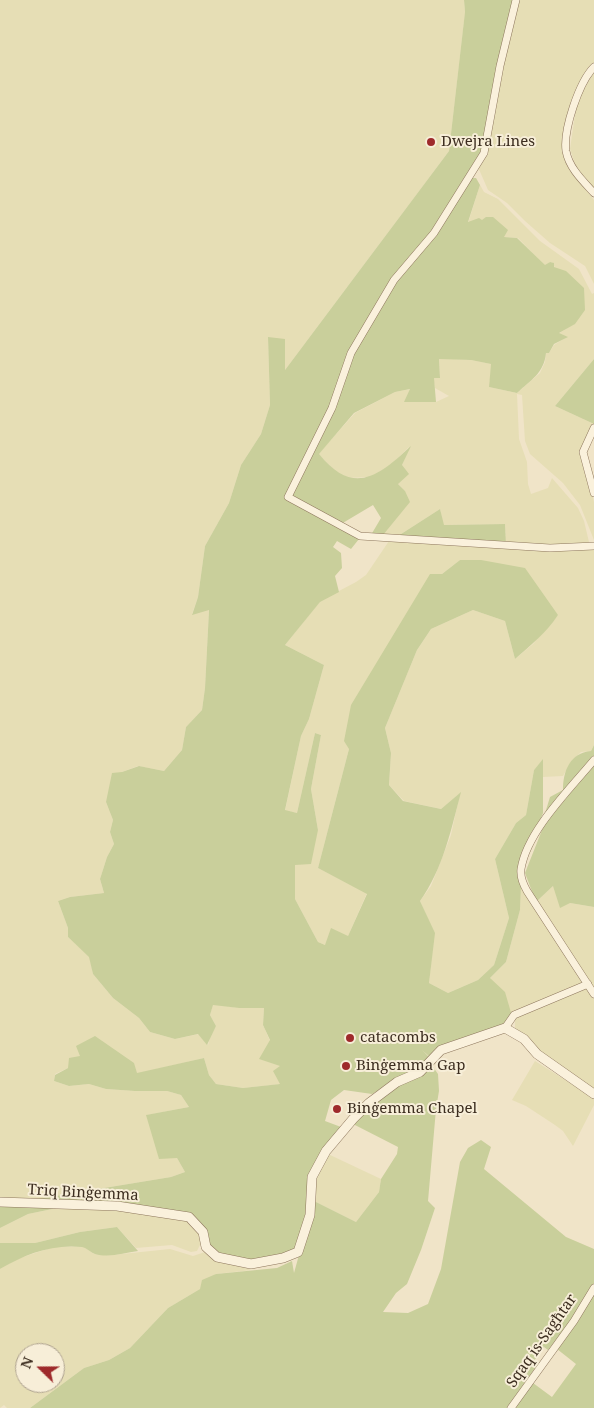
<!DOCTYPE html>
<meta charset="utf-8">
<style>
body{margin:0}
#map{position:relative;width:594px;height:1408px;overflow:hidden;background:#f0e4c8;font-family:"Noto Serif",serif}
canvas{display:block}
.north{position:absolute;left:15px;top:1343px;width:50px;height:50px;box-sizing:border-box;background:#f7eed8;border:1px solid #ada18e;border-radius:50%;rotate:292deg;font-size:14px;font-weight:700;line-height:20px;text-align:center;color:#3d2e20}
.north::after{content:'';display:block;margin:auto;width:18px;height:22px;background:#9e2a2b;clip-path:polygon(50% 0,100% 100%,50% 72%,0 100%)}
</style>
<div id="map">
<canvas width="594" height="1408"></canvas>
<div class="north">N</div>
</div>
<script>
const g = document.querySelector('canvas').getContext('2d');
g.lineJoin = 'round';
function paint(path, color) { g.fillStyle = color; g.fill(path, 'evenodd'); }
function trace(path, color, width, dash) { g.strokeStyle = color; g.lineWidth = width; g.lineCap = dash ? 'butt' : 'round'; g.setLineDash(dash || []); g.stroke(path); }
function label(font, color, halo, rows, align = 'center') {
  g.font = font + ' "Noto Serif",serif'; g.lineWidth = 4; g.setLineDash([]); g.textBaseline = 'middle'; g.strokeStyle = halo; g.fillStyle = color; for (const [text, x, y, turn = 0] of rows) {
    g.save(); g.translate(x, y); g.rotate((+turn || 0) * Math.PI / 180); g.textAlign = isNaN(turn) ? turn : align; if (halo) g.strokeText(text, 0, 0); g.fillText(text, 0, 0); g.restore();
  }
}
paint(new Path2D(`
 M0 0H464L465 13 449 151 285 370 268 337 270 405 261 434 241 465 229 503 205 546 198 597 192 614 209 609 205 688 202 710 186 727 182 750 164 771 138 766 122 772 106 802 113 820 110 832 114 844 107 857 100 879 104 893 70 897 58 901 68 928V937L90 957 93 974 113 998 139 1018 150 1032 175 1039 199 1034 208 1045 211 1034 216 1026 210 1015 213 1004 239 1008H264L263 1025 281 1066V1084L243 1088 216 1084 209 1075 204 1058 136 1074 81 1056 68 1068 55 1074 54 1081 69 1086 89 1084 106 1089 135 1091H167L181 1095 189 1107 147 1115 177 1158 185 1172 171 1177 25 1201 0 1198Z
 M519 0H594V63L586 70 568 120 569 168 594 200V284L585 266 550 243 525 221 507 203 488 190 478 167 492 143 490 136 501 78Z
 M594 72V189L577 170 570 149 577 101Z
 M480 185 484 192 498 199 540 241 579 269 592 294 594 293V359L555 406 594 424 583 447 594 502V540L580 505 563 483 530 454 525 441 522 395 517 394 519 439 527 462 528 484 531 494 548 488 552 478 578 508 584 521 589 542 588 544 553 546 506 544 505 524 443 525 440 509 398 536 383 535 405 492 398 484 402 465 409 447 390 466 370 477 347 478 336 472 318 454 355 413 395 392 411 389 436 402 449 396 435 388 433 378H440L439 358 471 360 492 364 489 387 517 393 540 373 545 362 546 352 549 353 554 345 567 337 558 334 574 324 553 263 550 262 545 266 518 238 504 237 482 220 468 223Z
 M389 541 594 549V745L591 751 581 752 572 761 563 776 543 777V760L534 770 526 815 516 823 495 859 509 918 494 965 478 980 448 993 429 983 434 933 420 901 431 886 451 835 460 793 441 809 404 801 389 785 391 753 385 728 417 650 431 629 473 610 505 621 515 659 533 644 558 615 460 560 442 574 349 749 318 868 367 893 348 936 325 945 318 942 295 899V865L318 830 311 789 321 735 315 733 297 813 285 811 301 736 309 719 324 665 285 645 320 601 356 582 366 575Z
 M521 886 594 999V1089L544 1056 515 1030V1017L512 1016 490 978 506 962 520 910Z
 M553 886 570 903 594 907V987L583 972 546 913 536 902Z
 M535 1061 594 1098V1105L573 1146 563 1131 555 1125 526 1106 512 1100Z
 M328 1154 381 1179 379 1192 356 1222 314 1201 316 1177Z
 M62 1207 125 1210 185 1219 201 1234V1243L197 1251 191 1252 172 1245 136 1248 117 1227 80 1232 35 1243H0V1228L28 1214Z
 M53 1247H84L94 1254 112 1255 170 1249 193 1256 205 1252 212 1258 252 1270 216 1274 200 1289 168 1308 130 1348 109 1360 84 1368 30 1408H7L4 1405 0 1408V1269L17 1259ZM25 1353H55V1383H25Z`), '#e6deb5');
paint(new Path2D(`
 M464 0H519L501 78 490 136 492 143 472 178H476L480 185 468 222 479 218 482 220 486 217H493L508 230 504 237 517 238 545 265 550 262 554 263V267L566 271 584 288 585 310 575 324 559 333 568 337 554 344 549 353H546C544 373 531 380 517 393L489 387 491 364 471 360 439 359 440 378H434L436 402H404L410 389 395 392 354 413 319 454C353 496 378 477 411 446L402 465 409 474 398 484 405 491 410 502 383 535H371L381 518 373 505 336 527 359 539 351 549 337 541 333 547 341 553 342 568 335 576 339 592 320 602 285 645 324 665 309 719 301 736 285 810 297 813 315 733 321 735 311 789 318 830 311 864 295 865V899L318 942 325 945 331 928 348 936 367 894 318 868 349 749 344 741 351 705 430 574H442L460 560H481L525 568 558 615C547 632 530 646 515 659L505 621 473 610 431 629 417 650 385 728 391 753 389 785 403 801 441 809 461 792C451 830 443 869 420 901L435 933 429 983 448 993 478 980 494 965 509 918 495 859 516 823 526 815 534 770 543 759V813L519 870 521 886 520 910 506 962 490 978 505 992 512 1016 503 1026 435 1049 431 1058 422 1050 430 1058 419 1067 372 1094 344 1090 331 1100 325 1121 341 1127 322 1150 296 1250 275 1257 250 1261 216 1253 207 1244 191 1217 25 1201 171 1177 185 1172 177 1158 159 1159 146 1115 189 1107 181 1095 167 1091H135L106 1089 89 1084 69 1086 54 1081 55 1075 68 1068 69 1058 80 1056 76 1046 95 1036 134 1063 137 1073 204 1058 209 1075 216 1084 243 1088 280 1084 273 1071 280 1066 259 1059 270 1040 263 1025 264 1008H239L213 1005 210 1015 216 1026 207 1045 198 1034 175 1039 150 1032 139 1018 113 998 93 974 89 957 68 937V928L58 901 70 897 104 893 100 879 107 857 114 844 110 832 113 820 106 802 112 773 122 772 139 766 164 771 182 750 186 727 202 710 205 688 209 610 192 615 198 597 205 546 229 503 241 465 261 434 270 405 268 337 285 339V370L449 151 465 12Z
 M594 359V424L555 406Z
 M440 509 444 525 505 524 506 544 398 536Z
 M594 745V757L543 820 550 797 563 790C563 771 570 753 591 751Z
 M594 764V907L570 903 560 908 553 886 536 902 525 873 544 825Z
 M431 1064 438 1074 439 1091 436 1109 428 1201 435 1208 421 1250 407 1284 396 1293 383 1312 408 1313 428 1304 441 1269 460 1162 468 1148 481 1140 491 1147 484 1169 566 1237 594 1249V1283L575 1316 548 1350 544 1347 534 1361 538 1364 507 1408H30L84 1368 109 1360 130 1348 168 1308 200 1289 202 1280 216 1274 277 1268 292 1261 294 1273 314 1201 356 1222 379 1192 381 1179 397 1154 398 1147 353 1124C375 1098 403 1081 431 1064Z
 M0 1203 62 1207 28 1214 0 1228Z
 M117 1227 138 1251C124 1253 109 1258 95 1254 90 1252 87 1248 82 1247 51 1244 26 1254 0 1269V1243H35L80 1232Z
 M594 1292V1408H514L533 1383 552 1397 576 1364 557 1349 579 1320Z`), '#c9cf9b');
const minor = new Path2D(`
 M516 0 500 66 484 153 434 233 394 280 351 353 332 408 288 497 360 536 550 548 594 546
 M594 67C579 82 563 130 566 151 569 168 583 181 594 193
 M594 428 583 452 594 493
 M594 760C570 789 527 831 521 869 520 877 523 884 527 891L594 994
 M505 1028 514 1015 588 984
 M511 1408 574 1321 594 1288`);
const tertiary = new Path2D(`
 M0 1202 117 1206 189 1217 203 1232 206 1247 217 1257 251 1264 283 1258 298 1252 310 1215 312 1177 326 1151 353 1119 369 1103 397 1082 420 1072 441 1050 505 1028 524 1039 537 1054 594 1094`);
trace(minor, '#8d765c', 8);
trace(tertiary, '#8d765c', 10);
trace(minor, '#faf1dc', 7);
trace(tertiary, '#faf1dc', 9);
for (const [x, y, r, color] of [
 [431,142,5,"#9e2a2b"],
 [350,1038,5,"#9e2a2b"],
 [346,1066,5,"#9e2a2b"],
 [337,1109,5,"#9e2a2b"]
]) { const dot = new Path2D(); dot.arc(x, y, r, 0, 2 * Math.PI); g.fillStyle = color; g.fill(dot); trace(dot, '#f7eed8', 2); }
label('15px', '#3d2e20', '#f7eed8', [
 ["Dwejra Lines",441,142],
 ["catacombs",360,1038],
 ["Binġemma Gap",356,1066],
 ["Binġemma Chapel",347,1109]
], 'left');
label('15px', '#3d2e20', '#f7eed8', [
 ["Triq Binġemma",83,1193,3],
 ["Sqaq is-Sagħtar",542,1341,-55]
]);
</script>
